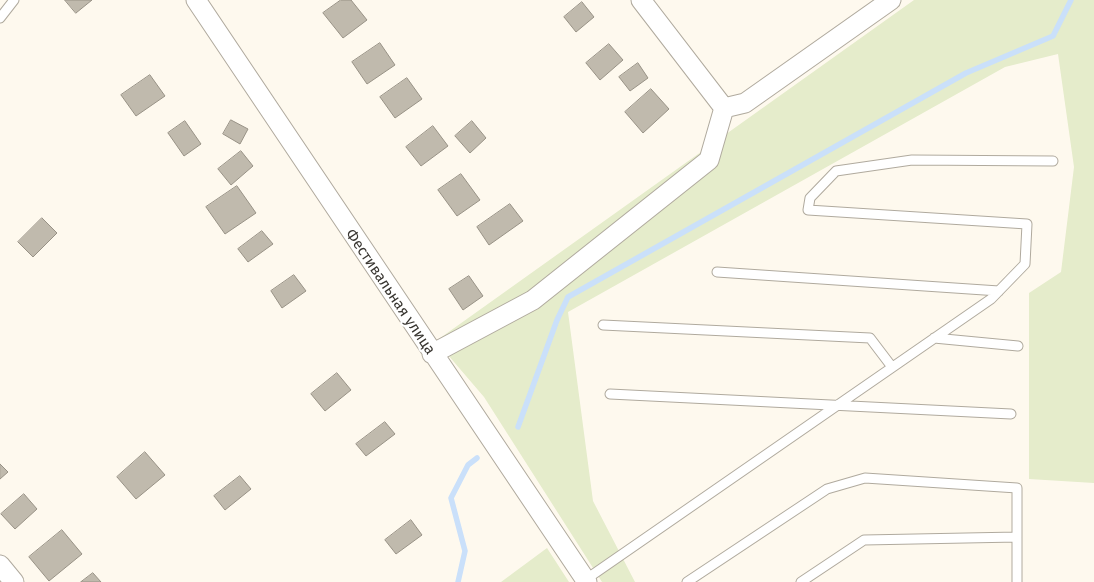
<!DOCTYPE html>
<meta charset="utf-8">
<style>
body{margin:0}
canvas{display:block;background:#fef9ee}
</style>
<canvas width="1094" height="582"></canvas>
<script>
const g = document.querySelector('canvas').getContext('2d');
g.lineJoin = 'round';
function paint(path, color) { g.fillStyle = color; g.fill(path, 'evenodd'); }
function trace(path, color, width, dash) { g.strokeStyle = color; g.lineWidth = width; g.lineCap = dash ? 'butt' : 'round'; g.setLineDash(dash || []); g.stroke(path); }
function label(font, color, halo, rows, align = 'center') {
  g.font = font + ' "Fira Sans",sans-serif'; g.lineWidth = 4; g.setLineDash([]); g.textBaseline = 'middle'; g.strokeStyle = halo; g.fillStyle = color; for (const [text, x, y, turn = 0] of rows) {
    g.save(); g.translate(x, y); g.rotate((+turn || 0) * Math.PI / 180); g.textAlign = isNaN(turn) ? turn : align; if (halo) g.strokeText(text, 0, 0); g.fillText(text, 0, 0); g.restore();
  }
}
paint(new Path2D(`
 M914 0H1094V483L1029 479V293L1061 272 1074 167 1058 54 1005 67 568 312 593 501 635 582H602L484 397 436 341Z
 M547 548 569 582H501Z`), '#e5eccb');
trace(new Path2D(`
 M518 427 557 320 568 297 966 73 1053 36 1071 0
 M458 582 465 551 451 498 468 465 477 458`), '#cae0fa', 5.5);
const building = new Path2D(`
 M65 0H92L76 13Z
 M341 0H351L367 20 343 38 323 13Z
 M582 2 594 17 576 32 564 17Z
 M380 43 395 65 367 84 352 62Z
 M609 44 623 60 600 80 586 63Z
 M638 63 648 78 630 91 619 77Z
 M150 75 165 96 136 116 121 95Z
 M407 78 422 99 395 118 380 97Z
 M651 89 669 109 643 133 625 112Z
 M231 120 248 129 240 144 223 134Z
 M185 121 201 144 184 156 168 133Z
 M472 121 486 138 470 153 455 136Z
 M433 126 448 146 421 166 406 147Z
 M241 151 253 166 231 185 218 169Z
 M461 174 480 200 457 216 438 190Z
 M237 186 256 213 225 234 206 207Z
 M510 204 523 221 489 245 477 227Z
 M42 218 57 233 33 257 18 242Z
 M262 231 273 244 248 262 238 249Z
 M294 275 306 291 282 308 271 291Z
 M469 276 483 296 463 310 449 289Z
 M337 373 351 390 325 411 311 394Z
 M385 422 395 434 366 456 356 444Z
 M145 452 165 475 136 499 117 477Z
 M0 464 8 472 0 479Z
 M240 476 251 489 225 510 214 496Z
 M24 494 37 509 15 529 1 514Z
 M411 520 422 535 396 554 385 540Z
 M62 530 82 554 49 581 29 557Z
 M93 573 101 582H81Z`);
paint(building, '#c0baad');
trace(building, '#989286', 1);
const lane = new Path2D(`
 M0 18 14 0
 M717 272 999 291
 M603 325 870 338 892 367
 M934 338 1018 346
 M610 394 1011 414
 M585 580 991 299 1025 264 1027 224 808 210 810 198 836 171 912 160 1053 161
 M687 582 827 489 865 478 1017 488V582
 M801 582 864 540 1017 537`);
const street = new Path2D(`
 M196 0 587 582
 M641 0 724 108
 M724 108 745 103 891 0
 M432 354 533 300 709 160 724 108
 M0 565 14 582`);
trace(lane, '#b0aa9e', 11);
trace(street, '#b0aa9e', 21);
trace(lane, '#fff', 9);
trace(street, '#fff', 19);
label('15px', '#393631', '#fff', [
 ["Фестивальная улица",390,292,56]
]);
</script>
